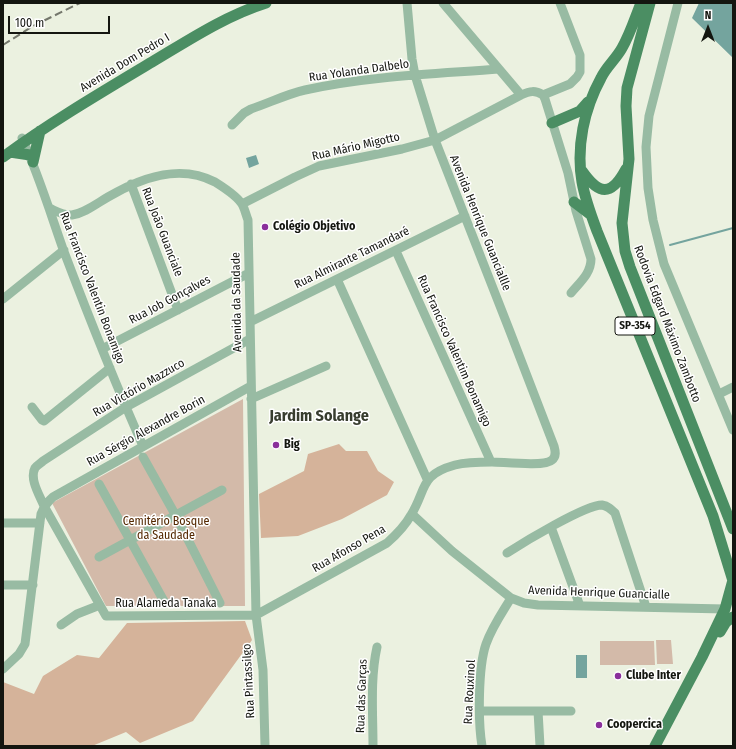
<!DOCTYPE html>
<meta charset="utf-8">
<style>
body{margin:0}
#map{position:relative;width:736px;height:749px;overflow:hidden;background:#ebf1e0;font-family:"Fira Sans Condensed",sans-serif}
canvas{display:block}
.frame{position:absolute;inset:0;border:4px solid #141610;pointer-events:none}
.north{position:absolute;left:688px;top:8px;width:40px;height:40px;-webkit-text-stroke:3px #fff;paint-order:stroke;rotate:0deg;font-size:11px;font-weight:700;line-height:16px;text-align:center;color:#141610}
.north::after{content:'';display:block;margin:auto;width:14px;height:18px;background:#141610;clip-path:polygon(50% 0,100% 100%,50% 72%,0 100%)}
.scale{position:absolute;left:8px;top:16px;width:102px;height:18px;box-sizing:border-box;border:2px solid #141610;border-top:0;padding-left:5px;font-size:12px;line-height:14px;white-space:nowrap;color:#141610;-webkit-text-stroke:3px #fff;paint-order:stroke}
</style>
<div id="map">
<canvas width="736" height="749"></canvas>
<div class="frame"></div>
<div class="north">N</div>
<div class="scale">100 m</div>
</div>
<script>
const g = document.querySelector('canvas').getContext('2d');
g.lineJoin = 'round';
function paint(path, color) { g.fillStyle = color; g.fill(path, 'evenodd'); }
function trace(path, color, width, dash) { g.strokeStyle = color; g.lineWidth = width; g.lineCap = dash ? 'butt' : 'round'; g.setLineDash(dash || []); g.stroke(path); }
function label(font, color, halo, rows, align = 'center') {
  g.font = font + ' "Fira Sans Condensed",sans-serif'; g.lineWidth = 3; g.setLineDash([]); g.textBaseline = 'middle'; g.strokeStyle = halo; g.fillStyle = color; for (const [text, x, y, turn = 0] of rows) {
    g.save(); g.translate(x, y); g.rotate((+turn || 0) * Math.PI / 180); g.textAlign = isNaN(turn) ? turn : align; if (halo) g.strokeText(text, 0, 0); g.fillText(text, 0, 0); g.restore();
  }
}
paint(new Path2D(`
 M243 399 245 606H106L52 503Z
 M656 640H671L673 664H657Z
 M600 641H654L655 665H600Z`), '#d3baa9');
paint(new Path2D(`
 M339 444 346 451H367L378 471 394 482 387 495 342 519 298 536 261 538 259 494 304 471 308 454Z
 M245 621 252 640 193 721 140 743 126 732 92 746H3V682L34 694 43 676 77 655 99 658 127 623Z`), '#d5b39a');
paint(new Path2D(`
 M699 3H733V58L692 18Z
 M256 155 259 164 249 168 246 158Z
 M576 655H587V678H576Z`), '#74a49e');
trace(new Path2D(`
 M670 245 733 228`), '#74a49e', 2);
trace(new Path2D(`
 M443 3 521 95
 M678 3 649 116 646 147 648 188 653 220 664 264 733 430
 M543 95 570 84 577 77 580 72V55L560 3
 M232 125 244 113 251 109C269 103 287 94 305 90 369 76 434 74 499 69
 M22 138C38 173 50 212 63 249 88 315 114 381 143 446
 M131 184 178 310
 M242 204 295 177 319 166 402 149 435 140 521 95C530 91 535 90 543 95L545 99 568 173 576 211 591 259C591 274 579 283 571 293
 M49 208C56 211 64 216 72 215 85 213 96 204 108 197 140 178 179 163 215 182 223 187 239 197 243 206 245 210 246 215 248 220L256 615 263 670 265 746
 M396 251 491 462
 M337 279 427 479
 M3 299 64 250
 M250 322 465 216
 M250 339 126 407 43 461C41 463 37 465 35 468 29 479 40 496 44 506L106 616 256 615
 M102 349 249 273
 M719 394 733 387
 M251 399 326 366
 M32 407 42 420 44 421 110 368
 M143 457 176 516 220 603
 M99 484 165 603
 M412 514 452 551 511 598 524 603 538 605 725 609
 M3 523H40
 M551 527 580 606
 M507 553C524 542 585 505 602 505 608 506 611 509 615 513L646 607
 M99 557 222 490
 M3 585H33
 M256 615 387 543C396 535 405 526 411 515 427 489 419 475 455 465 467 462 479 462 492 462 503 462 545 467 552 460 557 456 555 450 554 446L509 329 435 140 415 75 412 59 407 3
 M61 625 77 614 100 605
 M3 669 19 654 25 644 41 514C44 507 47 502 53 497L251 386
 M480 711H571
 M538 711 540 746
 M373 746C373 713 370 679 377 647
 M482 746C478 722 478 667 486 644 492 627 502 613 511 598`), '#98bba3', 9);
trace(new Path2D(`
 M641 3C635 18 630 34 622 48 616 59 606 67 601 78 584 109 576 147 582 182 585 199 591 215 597 231L713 516 733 581
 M650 3 627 88 626 106 629 159 622 223 625 251 630 267 733 529
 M552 123 580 111 588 102
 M10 152 30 155
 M3 157C51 122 102 92 152 62 189 40 225 16 266 3
 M33 162 40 131
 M582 171C599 195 611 197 626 169
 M574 202 591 215
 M720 632 726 622 733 617
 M655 746 702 657 725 609 733 580`), '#4b8e63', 11);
trace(new Path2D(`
 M3 45 33 26 80 3`), '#74776c', 2, [8, 4]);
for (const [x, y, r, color] of [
 [265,227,4,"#8a2f9b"],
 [276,445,4,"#8a2f9b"],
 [618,676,4,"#8a2f9b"],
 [599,725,4,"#8a2f9b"]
]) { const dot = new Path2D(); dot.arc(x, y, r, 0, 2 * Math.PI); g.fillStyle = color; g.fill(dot); trace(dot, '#fff', 1.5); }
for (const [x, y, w] of [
 [635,326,40]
]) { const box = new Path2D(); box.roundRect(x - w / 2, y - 9, w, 18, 3); g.fillStyle = '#fff'; g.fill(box); trace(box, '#141610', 1); }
label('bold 11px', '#141610', null, [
 ["SP-354",635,326]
]);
label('12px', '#141610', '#fff', [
 ["Avenida Dom Pedro I",125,63,-31],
 ["Rua Yolanda Dalbelo",359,71,-8],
 ["Rua Mário Migotto",356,147,-13],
 ["Avenida Henrique Guanciallle",480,223,68],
 ["Rua João Guanciale",162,232,69],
 ["Rua Almirante Tamandaré",352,258,-26],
 ["Rua Francisco Valentin Bonamigo",92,288,69],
 ["Rua Job Gonçalves",170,300,-28],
 ["Avenida da Saudade",237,302,-91],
 ["Rodovia Edgard Máximo Zambotto",667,324,69],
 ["Rua Francisco Valentim Bonamigo",454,351,66],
 ["Rua Victório Mazzuco",139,388,-30],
 ["Rua Sérgio Alexandre Borin",146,431,-29],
 ["Rua Afonso Pena",349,549,-30],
 ["Avenida Henrique Guancialle",599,593,2],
 ["Rua Alameda Tanaka",166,604],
 ["Rua Pintassilgo",249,681,-93],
 ["Rua Rouxinol",470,692,-87],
 ["Rua das Garças",362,696,-88]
]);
label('bold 12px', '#141610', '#fff', [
 ["Colégio Objetivo",273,227],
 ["Big",284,445],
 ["Clube Inter",626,676],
 ["Coopercica",607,725]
], 'left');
label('12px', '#542800', '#fff', [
 ["Cemitério Bosque",166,522],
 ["da Saudade",166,536]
]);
label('bold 16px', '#383d2f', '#fff', [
 ["Jardim Solange",319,417]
]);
</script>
